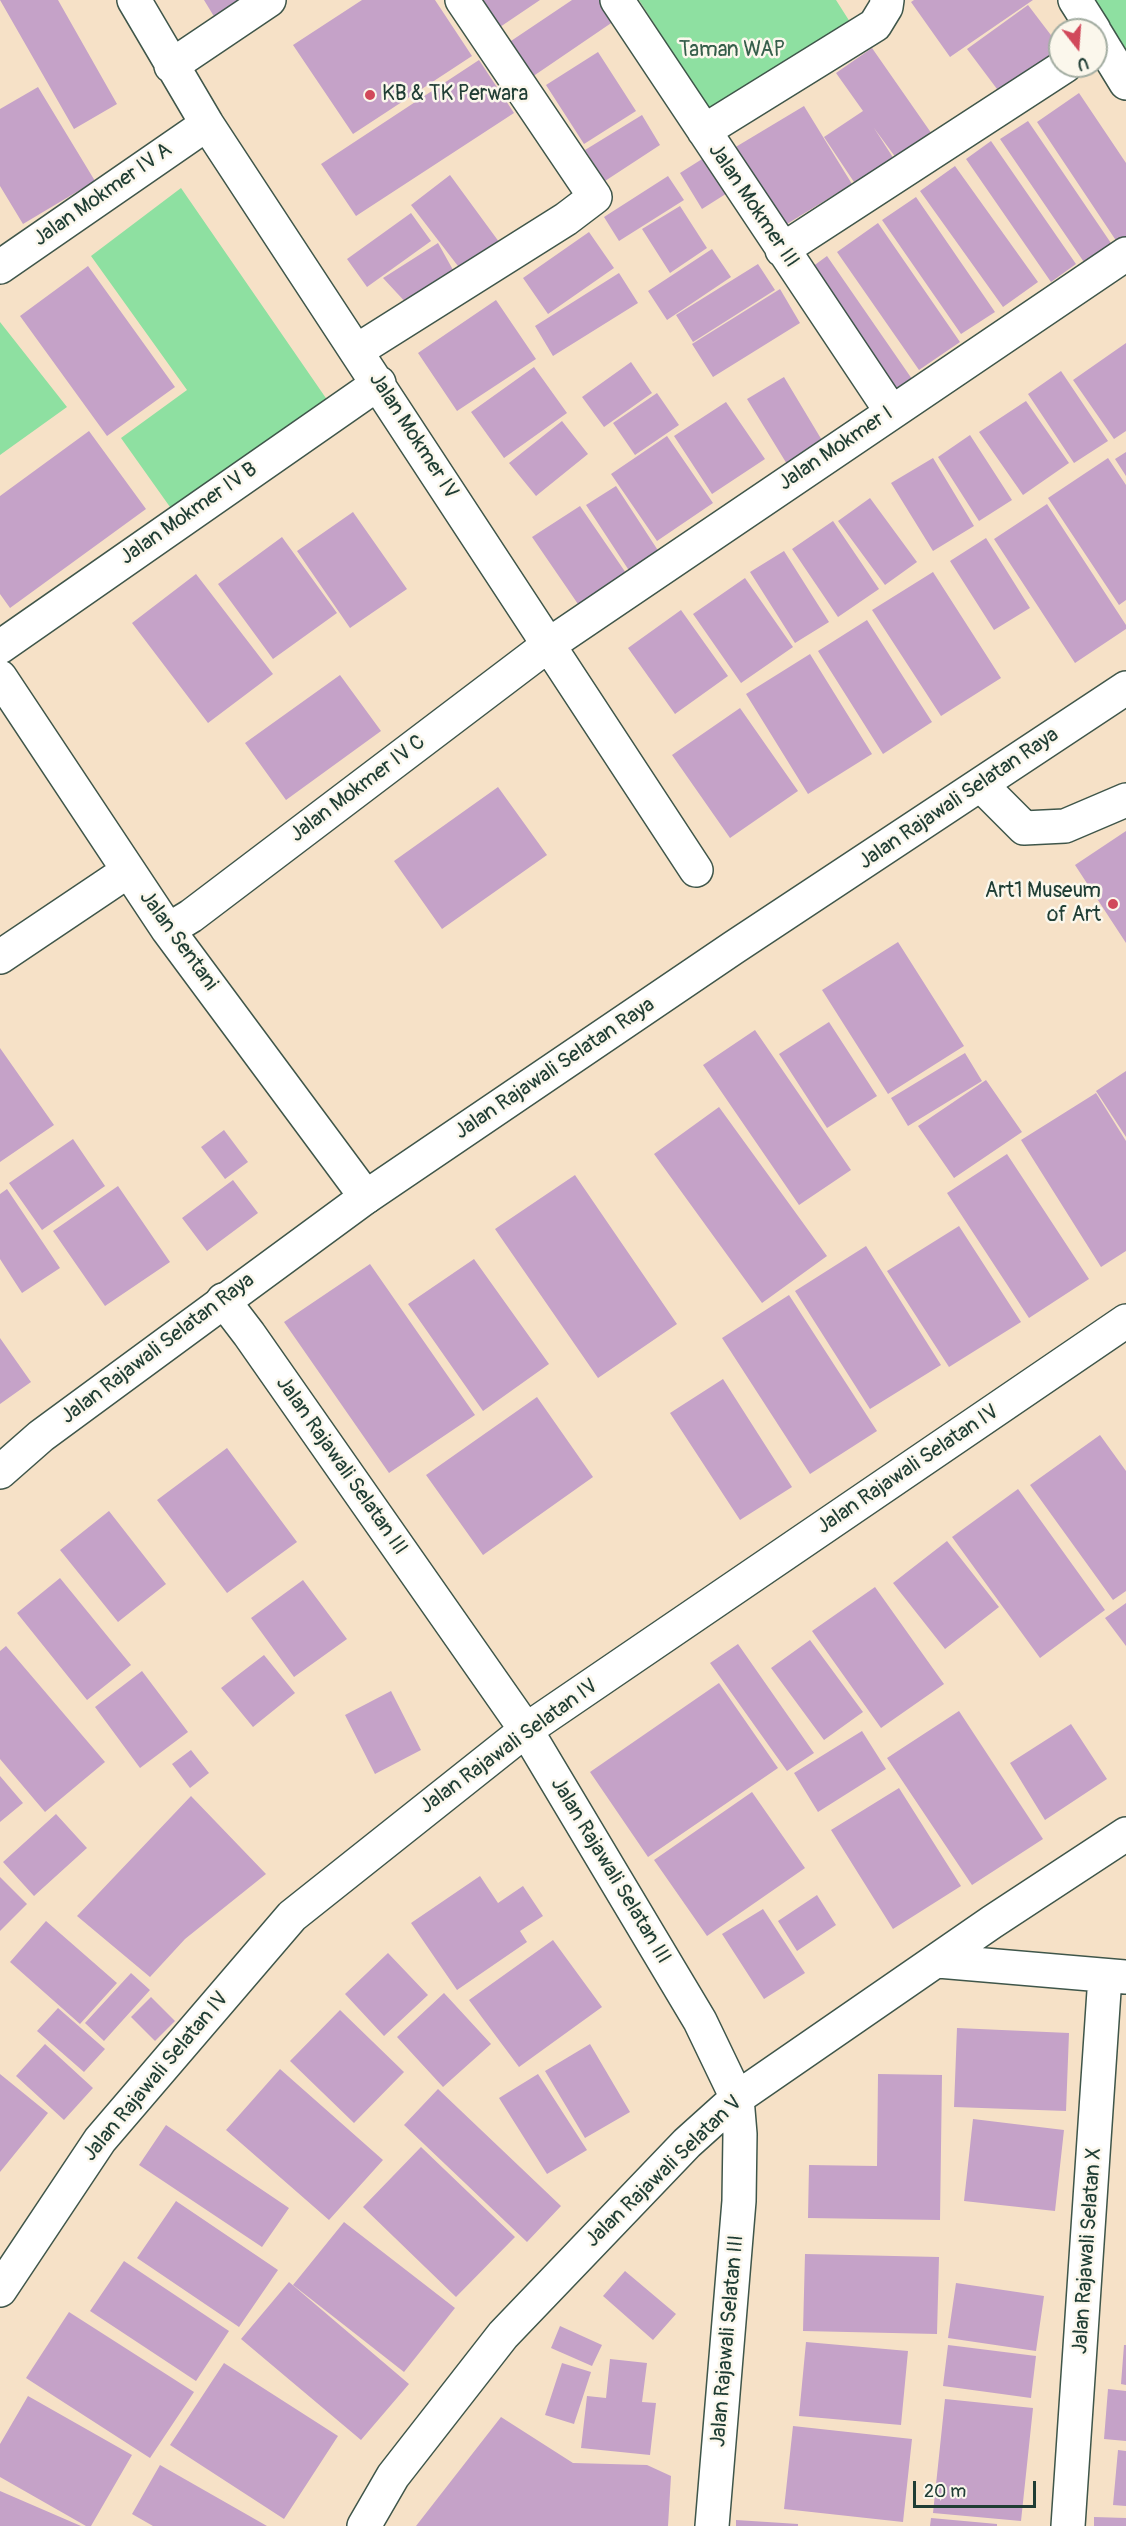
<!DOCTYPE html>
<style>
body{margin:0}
#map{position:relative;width:1126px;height:2526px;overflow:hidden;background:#f6e1c7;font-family:Pangolin,sans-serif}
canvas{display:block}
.north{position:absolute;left:1048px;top:18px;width:60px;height:60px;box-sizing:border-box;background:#fbf7ec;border:2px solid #a3ada2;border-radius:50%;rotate:163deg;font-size:16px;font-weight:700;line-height:24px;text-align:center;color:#1f3d34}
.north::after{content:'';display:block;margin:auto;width:21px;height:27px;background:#d1495b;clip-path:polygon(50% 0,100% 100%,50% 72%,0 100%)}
.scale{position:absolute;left:913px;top:2481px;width:123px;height:27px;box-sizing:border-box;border:3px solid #1f3d34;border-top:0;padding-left:8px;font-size:18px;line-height:21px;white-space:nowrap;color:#1f3d34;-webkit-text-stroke:4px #fbf7ec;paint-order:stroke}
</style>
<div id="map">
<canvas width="1126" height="2526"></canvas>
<div class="north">U</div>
<div class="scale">20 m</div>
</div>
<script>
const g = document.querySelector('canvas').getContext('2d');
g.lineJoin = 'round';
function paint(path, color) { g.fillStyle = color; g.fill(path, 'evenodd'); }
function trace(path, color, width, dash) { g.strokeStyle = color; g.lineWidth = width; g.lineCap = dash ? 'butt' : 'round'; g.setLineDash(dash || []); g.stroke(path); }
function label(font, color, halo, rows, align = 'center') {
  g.font = font + ' Pangolin,sans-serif'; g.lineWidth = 5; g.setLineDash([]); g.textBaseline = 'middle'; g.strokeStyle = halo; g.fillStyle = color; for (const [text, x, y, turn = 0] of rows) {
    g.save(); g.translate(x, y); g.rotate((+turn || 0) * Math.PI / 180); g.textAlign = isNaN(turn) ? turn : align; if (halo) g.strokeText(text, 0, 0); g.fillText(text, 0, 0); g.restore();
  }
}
paint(new Path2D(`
 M639 0H836L857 33 717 122Z
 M1084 0H1126V66Z
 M181 188 330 404 170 507 121 438 187 390 91 256Z
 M0 322 67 407 0 455Z`), '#8ee0a1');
paint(new Path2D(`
 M0 0H58L117 104 74 129Z
 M204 0H256L218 23Z
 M362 0H435L472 56 353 134 293 45Z
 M481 0H540L500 27Z
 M572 0H613L623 15 532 77 508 43Z
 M914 0H1033L950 57 911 2Z
 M1028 5 1060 47V53L1000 93 967 49Z
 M872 48 934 137 899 162 874 128 894 159 856 185 824 137 863 111 836 73Z
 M598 52 636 111 584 144 546 85Z
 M479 60 514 113 356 216 321 164Z
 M38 87 95 181 23 224 0 186V109Z
 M1079 93 1126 163V241L1119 245 1037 122Z
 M804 106 852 184 782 227 734 148Z
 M642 115 660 145 605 181 585 150Z
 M1028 121 1115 249 1088 268 1000 139Z
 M991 141 1076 264 1051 282 966 159Z
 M710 154 732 190 702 209 680 173Z
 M955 166 1038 282 1003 307 920 191Z
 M450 175 502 246 461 270 411 205Z
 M668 176 684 200 619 241 604 217Z
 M916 197 995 312 961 334 882 220Z
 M680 206 707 248 670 273 642 229Z
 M411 213 431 241 367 287 347 259Z
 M878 223 960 342 919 370 837 252Z
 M589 232 614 268 548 314 523 278Z
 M438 243 457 277 409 306 383 278Z
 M712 249 731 277 667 320 648 291Z
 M827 256 912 379 886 397 801 275Z
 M758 264 775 290 693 342 676 315Z
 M88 266 175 387 107 436 20 316Z
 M619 273 638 303 553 356 535 326Z
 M780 289 800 323 713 377 692 344Z
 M496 300 536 359 457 411 418 353Z
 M1126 343V431L1114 439 1073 380Z
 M631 362 652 393 604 427 582 397Z
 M534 367 567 413 504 458 471 412Z
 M1061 371 1108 441 1074 463 1028 394Z
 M784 377 826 447 790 469 747 399Z
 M657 393 679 425 635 455 613 423Z
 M1026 401 1069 463 1023 495 979 432Z
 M726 402 765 459 712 494 674 436Z
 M562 421 588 454 536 496 509 463Z
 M89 431 146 509 10 608 0 594V496Z
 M970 435 1012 500 979 521 938 457Z
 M667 436 713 503 657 541 611 474Z
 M1126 452V476L1115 459Z
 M933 458 974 526 933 551 891 483Z
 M1108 458 1126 485V600L1119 605 1048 498Z
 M616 486 659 552 630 572 586 505Z
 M870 498 917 562 885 585 838 521Z
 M1047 504 1126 625V629L1075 663 994 539Z
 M580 506 628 576 580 607 532 537Z
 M353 512 407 589 350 628 297 551Z
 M833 521 879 589 838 617 792 549Z
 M282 537 337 613 273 659 218 584Z
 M986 538 1030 608 994 630 950 561Z
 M784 551 829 622 795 643 750 572Z
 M933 572 1001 678 941 716 872 610Z
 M196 574 273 674 208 723 132 623Z
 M745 578 793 647 741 683 693 614Z
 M681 610 728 676 675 714 628 648Z
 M867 620 932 722 883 754 818 651Z
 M810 654 872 754 808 794 746 694Z
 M340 675 381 731 286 800 245 743Z
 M740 708 798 791 730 838 672 755Z
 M498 787 547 855 442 929 394 861Z
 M1126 831V943L1075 865Z
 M898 942 964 1046 888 1094 822 990Z
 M829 1022 877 1096 827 1128 779 1054Z
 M755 1030 851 1170 799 1205 703 1065Z
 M0 1048 54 1125 0 1162Z
 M965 1053 982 1081 908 1126 891 1098Z
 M1126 1071V1137L1096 1091Z
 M986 1080 1022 1132 954 1178 918 1126Z
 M1096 1093 1126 1141V1251L1101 1267 1021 1140Z
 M719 1107 827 1256 762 1303 654 1154Z
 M224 1130 248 1162 225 1179 201 1147Z
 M73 1139 105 1186 42 1230 9 1183Z
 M1007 1154 1089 1279 1029 1318 947 1193Z
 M575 1175 677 1324 598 1378 495 1229Z
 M233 1180 258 1213 207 1251 182 1218Z
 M118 1186 170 1262 105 1306 53 1231Z
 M7 1189 60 1268 22 1293 0 1259V1194Z
 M959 1226 1021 1322 949 1367 887 1271Z
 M866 1246 941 1365 870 1409 795 1291Z
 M474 1259 549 1364 483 1411 408 1304Z
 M370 1264 475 1415 389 1473 284 1322Z
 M789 1295 877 1431 810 1474 722 1338Z
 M0 1338 31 1382 0 1404Z
 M723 1379 792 1487 740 1520 670 1413Z
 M537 1397 593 1477 483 1555 426 1475Z
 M1100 1435 1126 1471V1591L1113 1600 1030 1485Z
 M227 1448 297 1542 227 1593 157 1500Z
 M1018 1489 1105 1610 1040 1658 952 1537Z
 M109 1511 166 1584 118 1622 60 1550Z
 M947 1541 999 1607 945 1649 893 1583Z
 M60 1578 131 1665 87 1700 17 1613Z
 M303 1580 347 1639 294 1677 251 1618Z
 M875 1587 944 1684 881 1728 812 1631Z
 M1126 1603V1646L1105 1618Z
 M810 1640 863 1712 824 1740 771 1668Z
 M738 1644 814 1753 787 1771 710 1663Z
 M6 1646 105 1762 45 1812 0 1759V1651Z
 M264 1655 295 1693 253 1727 221 1688Z
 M142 1671 188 1732 140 1768 95 1707Z
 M719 1683 778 1768 648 1857 590 1772Z
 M391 1691 421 1750 375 1774 345 1715Z
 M959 1711 1043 1839 972 1885 887 1758Z
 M1071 1724 1107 1779 1045 1820 1010 1763Z
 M862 1731 886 1769 818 1812 794 1773Z
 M191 1750 209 1773 190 1788 172 1764Z
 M0 1776 23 1803 0 1822Z
 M899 1788 961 1886 893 1929 831 1830Z
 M752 1792 805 1868 707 1936 654 1860Z
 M191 1796 266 1874 185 1939 150 1977 77 1916Z
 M56 1814 87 1848 34 1896 3 1862Z
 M480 1876 498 1903 523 1886 543 1916 520 1931 527 1942 457 1990 411 1923Z
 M0 1877 27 1904 0 1931Z
 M817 1895 836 1925 797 1951 778 1921Z
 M763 1909 805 1973 764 1999 722 1934Z
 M46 1921 117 1983 80 2024 10 1962Z
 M553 1940 602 2007 519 2067 469 2000Z
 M388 1953 428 1995 384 2036 345 1994Z
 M131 1973 150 1990 104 2041 85 2023Z
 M444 1993 491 2044 443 2087 397 2037Z
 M151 1997 175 2021 155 2041 131 2017Z
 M58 2008 105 2049 84 2072 37 2031Z
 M340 2010 404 2072 354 2123 290 2061Z
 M957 2028 1069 2033 1066 2111 954 2107Z
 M45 2044 93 2088 64 2120 16 2076Z
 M590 2044 630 2112 585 2138 545 2071Z
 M280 2069 383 2160 329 2220 226 2130Z
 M0 2074 48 2113 0 2172Z
 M538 2074 587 2150 547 2174 499 2098Z
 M878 2074 942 2075 940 2220 808 2218 809 2165 877 2166Z
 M438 2089 561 2206 527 2242 404 2125Z
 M973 2119 1064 2130 1055 2211 964 2201Z
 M166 2125 289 2208 262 2247 139 2165Z
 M421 2147 515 2237 456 2297 363 2207Z
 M176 2201 278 2270 239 2327 137 2258Z
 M344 2222 455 2308 404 2372 293 2285Z
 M805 2254 939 2257 937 2334 803 2331Z
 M124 2261 229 2331 196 2381 90 2311Z
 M625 2271 676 2314 653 2340 603 2296Z
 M289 2282 409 2384 361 2440 241 2339Z
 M956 2283 1044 2296 1036 2351 948 2338Z
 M69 2312 194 2392 150 2458 26 2378Z
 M560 2326 602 2345 592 2366 551 2348Z
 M806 2342 908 2351 901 2425 799 2416Z
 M948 2345 1036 2356 1031 2398 943 2386Z
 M1124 2345H1126V2385L1121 2384Z
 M610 2359 647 2363 642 2402 656 2403 650 2455 581 2448 587 2396 606 2398Z
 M224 2363 338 2436 284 2519 170 2445Z
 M562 2363 591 2372 574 2424 545 2415Z
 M1108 2389 1126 2391V2441L1104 2439Z
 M28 2396 132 2455 91 2526H86L0 2477V2444Z
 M945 2399 1033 2408 1021 2521 933 2513Z
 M501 2417 573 2463 647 2465 671 2476 668 2526H416Z
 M793 2426 912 2439 903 2522 784 2509Z
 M1118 2450 1126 2451V2506L1113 2505Z
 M160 2465 267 2526H153L132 2514Z
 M0 2491 81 2526H0Z
 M1094 2517 1126 2518V2526H1094Z
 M931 2518 997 2524V2526H930Z
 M736 2520 798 2524V2526H736Z`), '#c5a2c8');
const minor = new Path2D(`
 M134 0 207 124 696 870
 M617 0 891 411
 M1075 0 1094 30
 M1096 34 1126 83
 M171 66 269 0
 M704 131 875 25 886 7 887 0
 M782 250 1065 66
 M0 267 207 124
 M358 350 566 219 595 197 462 0
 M0 647 379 383
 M0 677 168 930 366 1197
 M981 785 1024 828 1065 826 1126 800
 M168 930 191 916 547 646 1126 254
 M0 957 128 871
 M223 1300 249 1334 526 1730 700 2021 737 2098 740 2134 739 2201 712 2526
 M938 1961 1126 1977
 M0 2290 100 2140 292 1916 526 1730 1126 1321
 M364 2526 393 2476 503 2335 687 2143 737 2098 992 1922 1126 1834
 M1068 2526 1105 1976`);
const major = new Path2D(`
 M0 1472 41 1436 366 1197 733 948 1126 688`);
trace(minor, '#3f564a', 36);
trace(major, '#3f564a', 36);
trace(minor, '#fff', 33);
trace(major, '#fff', 33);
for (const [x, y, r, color] of [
 [370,95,6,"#d1495b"],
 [1113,904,6,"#d1495b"]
]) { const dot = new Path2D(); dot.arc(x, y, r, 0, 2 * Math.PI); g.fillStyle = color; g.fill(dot); trace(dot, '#fbf7ec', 2); }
label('21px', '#355e4a', '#fbf7ec', [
 ["Taman WAP",732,51]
]);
label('21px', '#1f3d34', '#fbf7ec', [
 ["KB & TK Perwara",382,95],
 ["Art1 Museum",1101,892,"right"],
 ["of Art",1101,916,"right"]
], 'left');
label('21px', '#1f3d34', '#fbf7ec', [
 ["Jalan Mokmer IV A",103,195,-35],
 ["Jalan Mokmer III",753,206,56],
 ["Jalan Mokmer IV",413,436,57],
 ["Jalan Mokmer I",836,449,-34],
 ["Jalan Mokmer IV B",189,514,-35],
 ["Jalan Mokmer IV C",358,789,-37],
 ["Jalan Rajawali Selatan Raya",959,799,-34],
 ["Jalan Sentani",178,941,54],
 ["Jalan Rajawali Selatan Raya",555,1069,-34],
 ["Jalan Rajawali Selatan Raya",158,1349,-37],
 ["Jalan Rajawali Selatan III",341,1466,55],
 ["Jalan Rajawali Selatan IV",908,1470,-34],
 ["Jalan Rajawali Selatan IV",509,1747,-36],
 ["Jalan Rajawali Selatan III",610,1871,59],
 ["Jalan Rajawali Selatan IV",156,2077,-50],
 ["Jalan Rajawali Selatan V",664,2172,-44],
 ["Jalan Rajawali Selatan X",1088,2251,-86],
 ["Jalan Rajawali Selatan III",728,2341,-85]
]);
</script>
